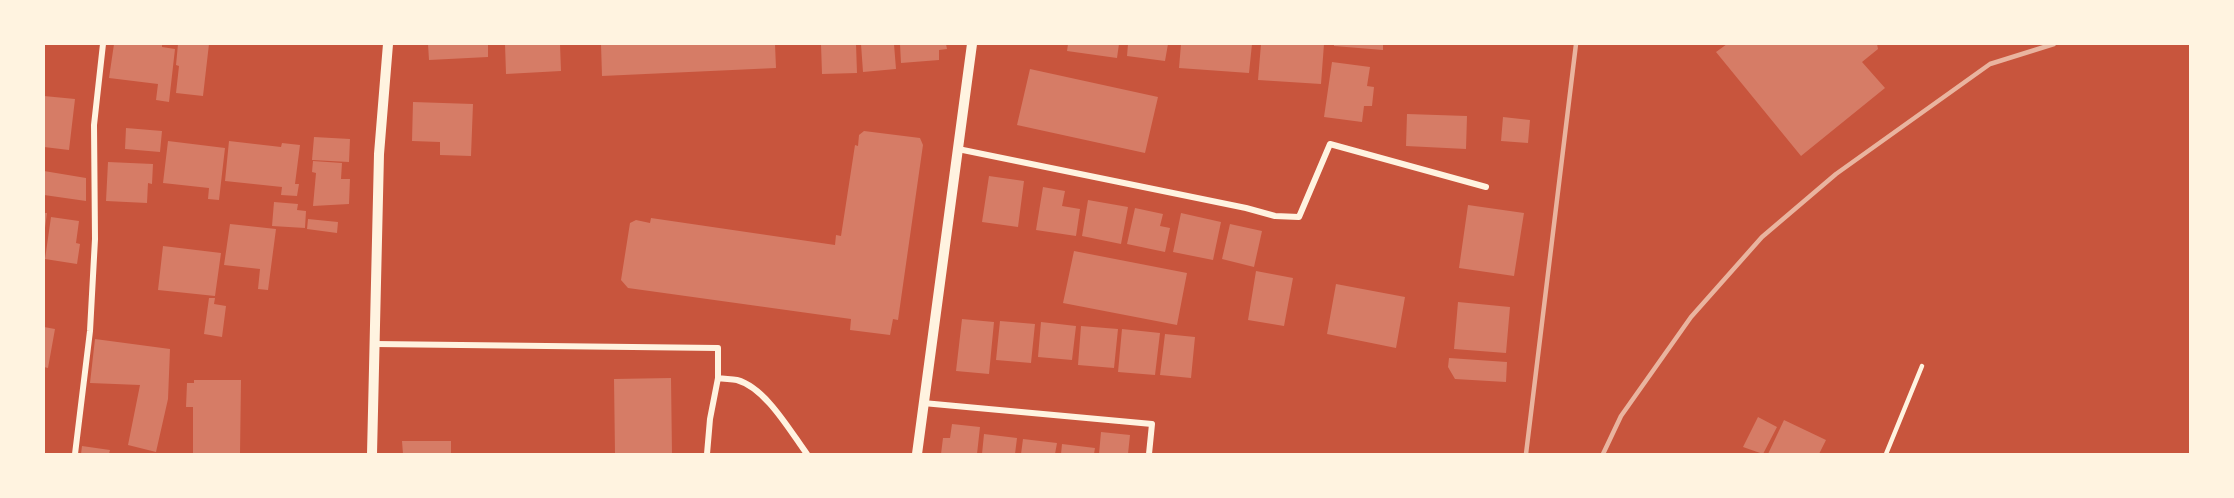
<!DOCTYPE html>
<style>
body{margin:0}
#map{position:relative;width:2234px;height:498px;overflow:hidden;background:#c8553d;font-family:Raleway,sans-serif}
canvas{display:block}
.frame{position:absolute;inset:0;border:45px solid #fff3e0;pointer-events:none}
</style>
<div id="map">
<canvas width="2234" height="498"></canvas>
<div class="frame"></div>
</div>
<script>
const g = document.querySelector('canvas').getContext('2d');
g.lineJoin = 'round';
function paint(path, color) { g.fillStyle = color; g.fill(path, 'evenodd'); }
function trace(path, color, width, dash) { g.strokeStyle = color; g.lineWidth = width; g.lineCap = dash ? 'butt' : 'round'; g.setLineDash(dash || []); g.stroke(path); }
paint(new Path2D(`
 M114 44H162V47L175 49 169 102 156 100 158 84 109 78Z
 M178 44H209L203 96 176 93 179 66 176 65Z
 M428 44H488V57L429 60Z
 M505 44H560L561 71 506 74Z
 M601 44H775L776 68 602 76Z
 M821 44H856L857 73 822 74Z
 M861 44H894L896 69 863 72Z
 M900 44H946L947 49 939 50V60L901 63Z
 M1068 44H1119L1117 58 1067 51Z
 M1128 44H1168L1165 61 1127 56Z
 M1181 44H1252L1249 73 1179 68Z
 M1261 44H1324L1321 84 1258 80Z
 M1334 44H1383V50L1334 46Z
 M1727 44H1877L1878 49 1862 62 1885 88 1801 156 1716 52Z
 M1332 62 1370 67 1367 86 1374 87 1372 106H1364L1362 122 1324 117Z
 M1030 69 1158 97 1145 153 1017 125Z
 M44 96 75 99 69 150 44 147Z
 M413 102 473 104 471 156 440 155V142L412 141Z
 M1407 114 1467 116 1466 149 1406 146Z
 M1503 117 1530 120 1528 143 1501 141Z
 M126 128 162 131 160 152 125 149Z
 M864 131 920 138 923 145 898 320 893 319 890 335 850 330 851 319 628 288 621 280 630 223 636 220 650 223 651 218 835 245 836 235 841 236 855 145 858 146 859 135Z
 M314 137 350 139 349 162 312 160Z
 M168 141 225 148 219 200 208 199 209 188 163 183Z
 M229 141 281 147 282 143 300 145 295 184H299L297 196 281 195 282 187 225 181Z
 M313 161 342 163 341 179H350L349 204 313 206 316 173 312 172Z
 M108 162 153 164 152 184 148 183 147 203 106 201Z
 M44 171 86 178V201L44 195Z
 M989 176 1024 181 1018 227 982 222Z
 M1043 187 1065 191 1062 206 1080 209 1076 236 1036 230Z
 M1088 200 1128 207 1121 244 1082 236Z
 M274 202 298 204 297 210 306 211 305 228 272 226Z
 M1468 205 1524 213 1514 276 1459 268Z
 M1135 208 1163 214 1160 226 1170 228 1165 252 1127 244Z
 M44 213H47L45 228H44Z
 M1181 213 1221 222 1213 260 1173 252Z
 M51 217 79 221 76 243 80 244 77 264 45 259Z
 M308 219 338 222 337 233 307 229Z
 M230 224 276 229 268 290 258 289 260 269 224 265Z
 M1230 224 1262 231 1254 267 1222 259Z
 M163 246 221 253 215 296 158 290Z
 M1074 251 1187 273 1177 325 1063 303Z
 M1256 271 1293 278 1284 326 1248 320Z
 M1336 284 1405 297 1396 348 1327 334Z
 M209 298H215L214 304 226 306 222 337 204 334Z
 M1458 302 1510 307 1506 353 1454 349Z
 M962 319 994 322 989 374 956 371Z
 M1000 321 1035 324 1031 363 996 360Z
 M1041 322 1076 326 1072 360 1038 357Z
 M1081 326 1118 329 1114 368 1078 365Z
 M44 327 55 329 48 368 44 367Z
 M1122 329 1160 333 1155 375 1118 372Z
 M1165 334 1195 337 1191 378 1160 375Z
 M95 339 170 349 168 399 156 452 128 445 140 385 90 383Z
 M1449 358 1507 362 1506 382 1455 379 1448 367Z
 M671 378 672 454H615L614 379Z
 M194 380H241L240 454H193V407H186L187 383H194Z
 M1758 417 1777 427 1763 454 1743 447Z
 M1784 420 1826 440 1819 454H1768Z
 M952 424 980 427 977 454H941L943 438H950Z
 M1101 432 1130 435 1128 454H1099Z
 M984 434 1017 438 1015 454H982Z
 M1023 439 1057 443 1055 454H1021Z
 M402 441H451V454H403Z
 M1062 444 1095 448 1094 454H1061Z
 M82 446 110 450 109 454H81Z`), '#d67c66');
trace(new Path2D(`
 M1886 454 1922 366`), '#fff3e0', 4.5);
trace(new Path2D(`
 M958 149 1246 208 1275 216 1299 217 1330 144 1486 187
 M375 344 718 348V378C724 379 731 379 737 380 766 388 790 431 807 454
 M923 403 1152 424 1149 454
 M75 454 90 331 95 239 94 125 103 44
 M707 454 710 419 718 378`), '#fff3e0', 6);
trace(new Path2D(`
 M372 454 379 154 388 44
 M917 454 972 44`), '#fff3e0', 10);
trace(new Path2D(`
 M1526 454 1576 44
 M1603 454 1621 416 1691 317 1762 237 1836 174 1990 64 2054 44`), '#e9b49f', 4.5);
</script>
